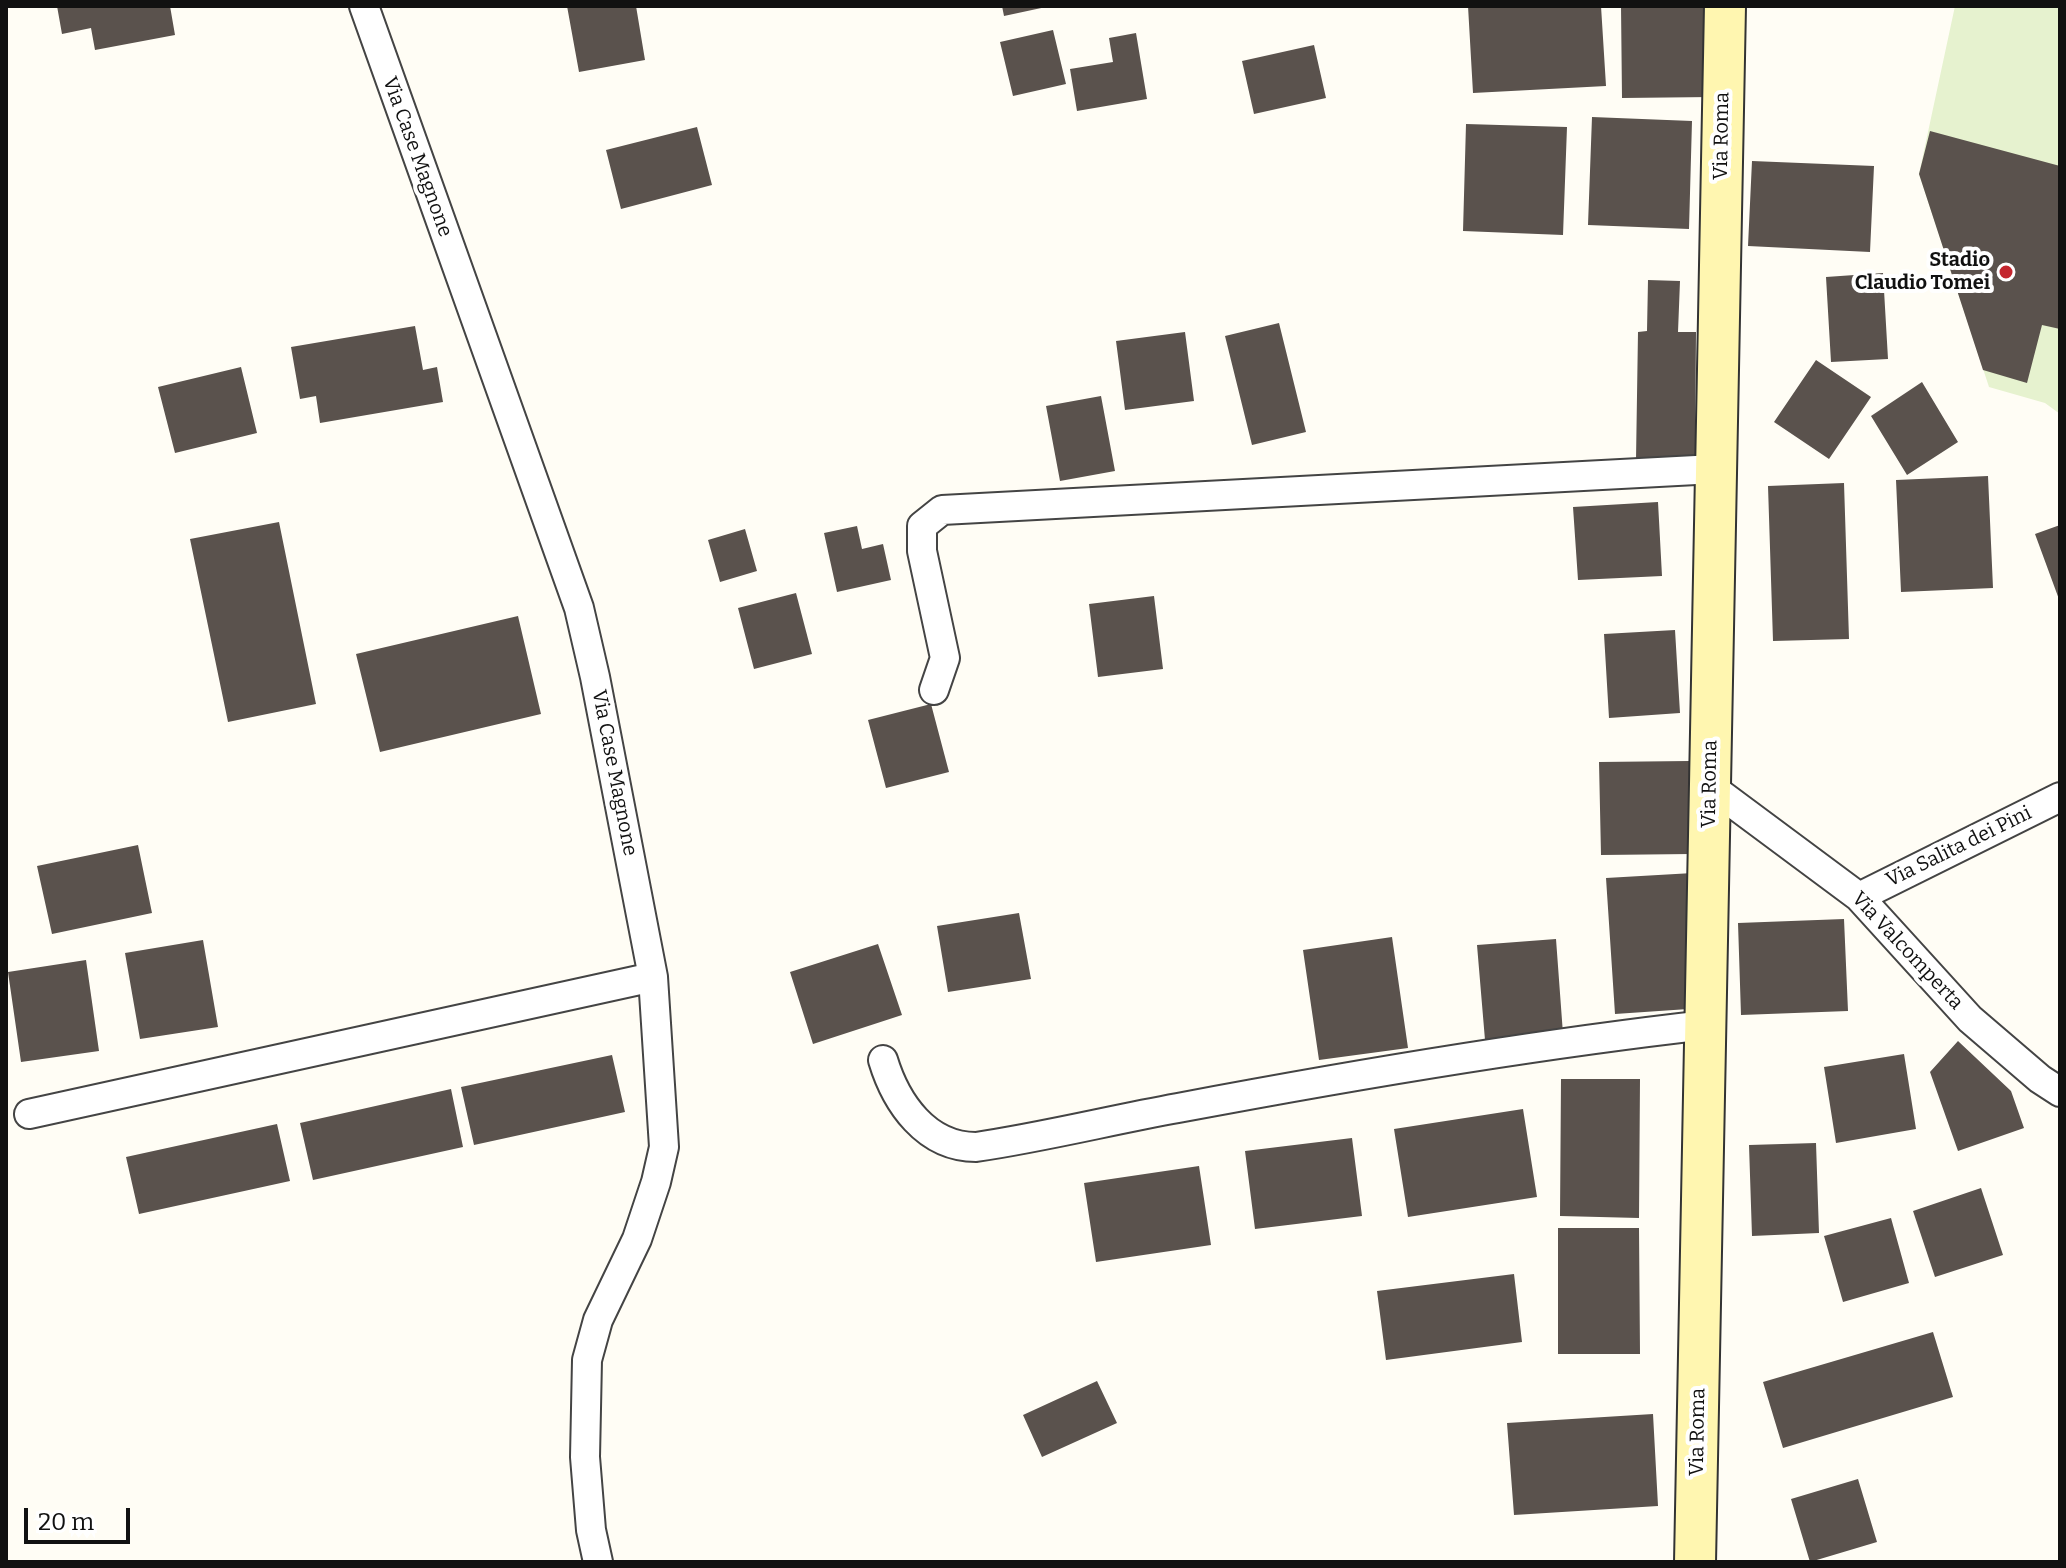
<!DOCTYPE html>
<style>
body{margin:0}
#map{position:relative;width:2066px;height:1568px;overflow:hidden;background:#fffdf5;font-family:Bitter,serif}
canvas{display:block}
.frame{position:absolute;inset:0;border:8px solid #111;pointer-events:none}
.scale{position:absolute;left:24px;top:1508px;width:106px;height:36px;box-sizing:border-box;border:4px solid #111;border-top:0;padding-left:10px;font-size:24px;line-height:28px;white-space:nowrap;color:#111;-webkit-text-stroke:6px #fff;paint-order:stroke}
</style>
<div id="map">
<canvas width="2066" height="1568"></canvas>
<div class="frame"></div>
<div class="scale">20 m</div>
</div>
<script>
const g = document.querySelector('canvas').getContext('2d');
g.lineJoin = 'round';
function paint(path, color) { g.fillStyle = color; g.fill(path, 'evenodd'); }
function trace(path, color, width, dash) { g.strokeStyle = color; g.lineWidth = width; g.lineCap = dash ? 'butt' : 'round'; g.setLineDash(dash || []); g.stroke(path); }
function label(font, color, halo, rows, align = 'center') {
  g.font = font + ' Bitter,serif'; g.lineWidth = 8; g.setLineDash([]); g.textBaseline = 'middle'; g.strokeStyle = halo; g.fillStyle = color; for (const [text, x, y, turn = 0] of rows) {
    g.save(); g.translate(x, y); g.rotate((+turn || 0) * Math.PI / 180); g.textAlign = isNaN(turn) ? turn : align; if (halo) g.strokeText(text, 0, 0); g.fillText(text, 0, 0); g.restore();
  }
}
paint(new Path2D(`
 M1955 6H2060V414L2045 403 1989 387 1919 174Z`), '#e6f2cf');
paint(new Path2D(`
 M57 6H170L175 35 95 50 91 28 62 34Z
 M567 6H636L645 60 579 72Z
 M1002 6H1046V7L1004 16Z
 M1468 6H1601L1606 86 1473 93Z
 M1621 6H1711L1712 97 1622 98Z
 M1053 30 1066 84 1013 96 1000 42Z
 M1136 33 1147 99 1077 111 1070 69 1113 62 1109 38Z
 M1314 45 1326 98 1254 114 1242 61Z
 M1592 117 1692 121 1689 229 1588 225Z
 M1466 124 1567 127 1563 235 1463 231Z
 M697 127 712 185 621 209 606 150Z
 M1930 131 2060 166V329L2042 325 2027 383 1983 370 1919 174Z
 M1752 161 1874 166 1870 252 1748 246Z
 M1883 273 1888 359 1831 362 1826 277Z
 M1648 280 1680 281 1678 332H1696L1695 461 1636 460 1638 332 1647 331Z
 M1279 323 1306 432 1252 445 1225 336Z
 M415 326 423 370 437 367 443 402 320 423 316 396 300 399 291 347Z
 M1185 332 1194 401 1125 410 1116 341Z
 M1816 360 1871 397 1829 459 1774 422Z
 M241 367 257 433 175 453 158 387Z
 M1922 382 1958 442 1907 475 1871 416Z
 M1101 396 1115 471 1060 481 1046 406Z
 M1988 476 1993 588 1901 592 1896 480Z
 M1844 483 1849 639 1773 641 1768 486Z
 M1658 502 1662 576 1578 580 1573 507Z
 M279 522 316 704 228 722 190 539Z
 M2060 525V602L2035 534Z
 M857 526 862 549 883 544 891 580 837 592 824 533Z
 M745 529 757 571 720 582 708 540Z
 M796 593 812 654 754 669 738 608Z
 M1154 596 1163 669 1098 677 1089 604Z
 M518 616 541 714 380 752 356 654Z
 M1675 630 1680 713 1609 718 1604 634Z
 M931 704 949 772 886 788 868 720Z
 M1689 761 1691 854 1601 855 1599 762Z
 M138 845 152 913 52 934 37 866Z
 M1693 873 1703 1008 1615 1014 1606 878Z
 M1019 913 1031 979 948 992 937 926Z
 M1844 919 1848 1011 1741 1015 1738 923Z
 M1392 937 1408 1048 1319 1060 1303 950Z
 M1556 939 1563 1034 1485 1040 1477 945Z
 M203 940 218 1027 140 1039 125 953Z
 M878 944 902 1015 813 1044 790 972Z
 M86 960 99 1051 21 1062 8 972Z
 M1958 1041 2011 1091 2024 1128 1958 1151 1930 1072Z
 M1904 1054 1916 1129 1836 1143 1824 1067Z
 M612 1055 625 1112 474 1145 461 1087Z
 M1561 1079H1640L1639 1218 1560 1216Z
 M451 1089 463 1147 313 1180 300 1123Z
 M1523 1109 1537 1197 1408 1217 1394 1129Z
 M277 1124 290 1181 139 1214 126 1157Z
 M1352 1138 1362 1216 1255 1229 1245 1151Z
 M1816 1143 1819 1233 1752 1236 1749 1145Z
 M1199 1166 1211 1245 1096 1262 1084 1183Z
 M1981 1188 2003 1255 1935 1277 1913 1211Z
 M1891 1218 1909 1283 1843 1302 1824 1236Z
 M1558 1228H1639L1640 1354H1558Z
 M1514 1274 1522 1342 1386 1360 1377 1291Z
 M1933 1332 1953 1397 1783 1448 1763 1382Z
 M1097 1381 1117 1423 1042 1457 1023 1415Z
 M1653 1414 1658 1506 1514 1515 1507 1423Z
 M1858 1479 1877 1542 1810 1562 1791 1499Z`), '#5a524d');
const minor = new Path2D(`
 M364 6 579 608 595 677 653 977 664 1147 656 1182 637 1239 598 1320 587 1360 585 1457 591 1530 598 1562
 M934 690 945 658 922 551V526L942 510 1715 469
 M1711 787 1859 897 1970 1019 2040 1079 2060 1092
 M1859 897 2060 797
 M883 1060C896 1103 926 1147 976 1147 1044 1137 1111 1120 1178 1108 1353 1075 1529 1045 1706 1025
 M29 1114 653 977`);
const secondary = new Path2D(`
 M1695 1562 1725 6`);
trace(minor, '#444', 32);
trace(secondary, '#333', 44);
trace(minor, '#fff', 28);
trace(secondary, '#fff6b0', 40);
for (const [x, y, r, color] of [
 [2006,272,8,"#c4262e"]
]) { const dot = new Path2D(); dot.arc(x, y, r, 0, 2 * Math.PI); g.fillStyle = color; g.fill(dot); trace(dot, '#fff', 3); }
label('20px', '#111', '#fff', [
 ["Via Roma",1722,136,-89],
 ["Via Case Magnone",417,157,70],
 ["Via Case Magnone",614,773,79],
 ["Via Roma",1710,784,-89],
 ["Via Salita dei Pini",1959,847,-26],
 ["Via Valcomperta",1907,951,47],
 ["Via Roma",1698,1432,-89]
]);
label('bold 20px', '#111', '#fff', [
 ["Stadio",1990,260],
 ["Claudio Tomei",1990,283]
], 'right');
</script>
